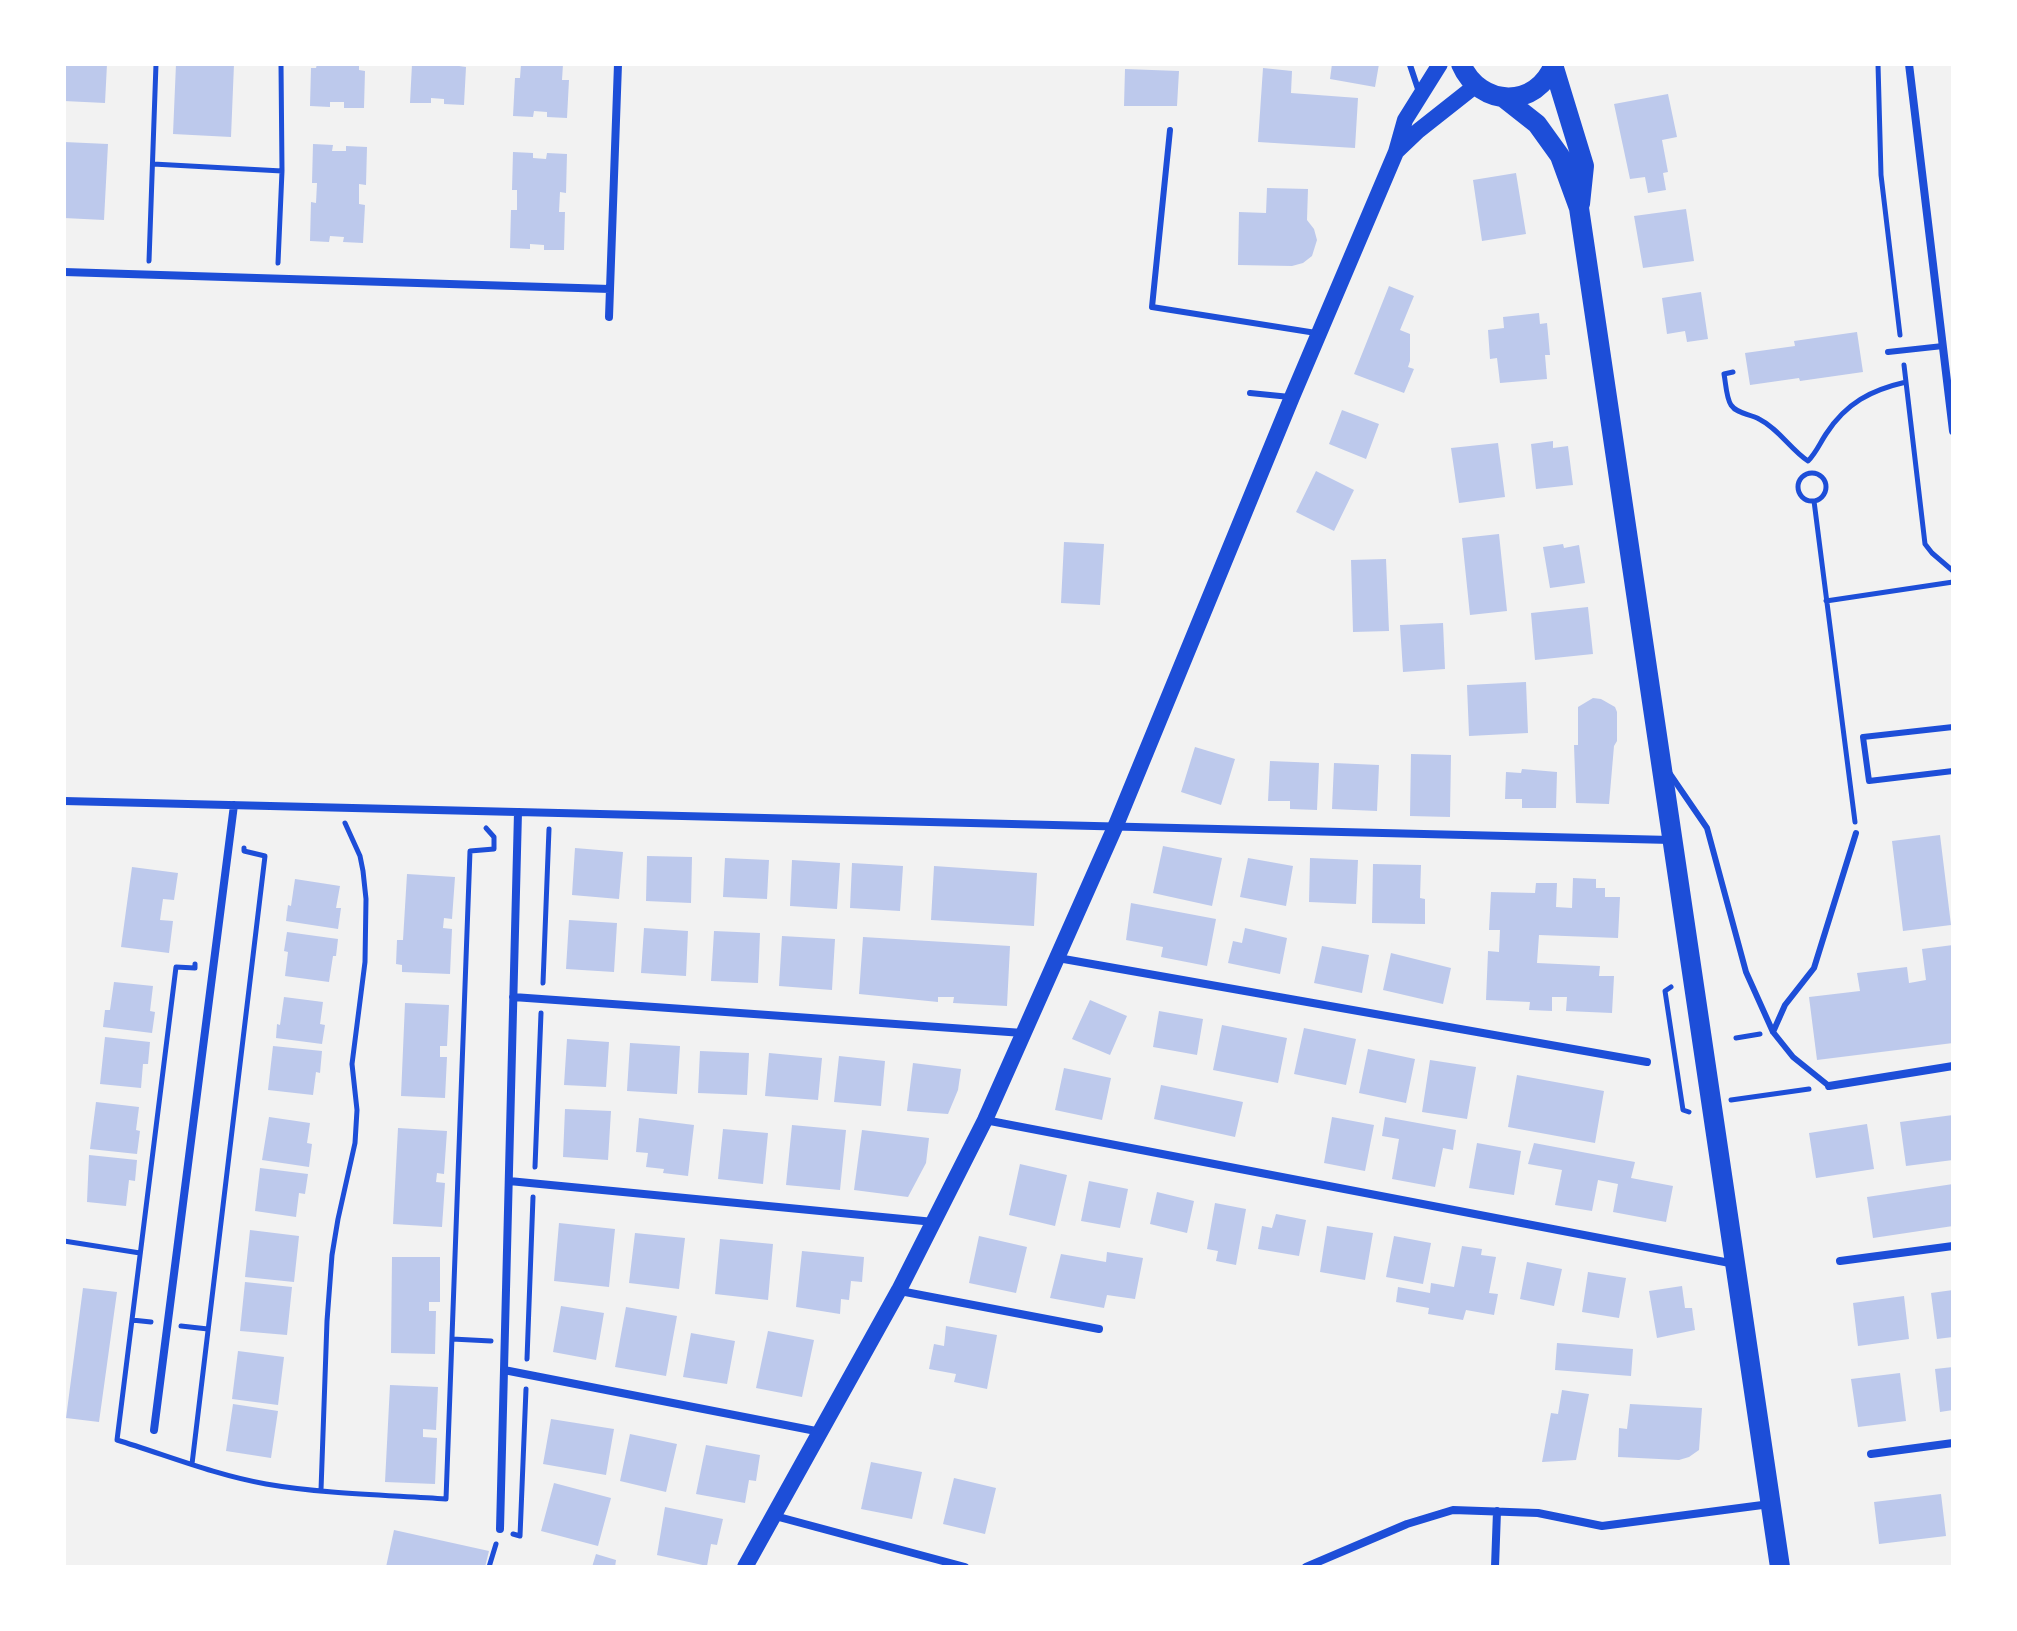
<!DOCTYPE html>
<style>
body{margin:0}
#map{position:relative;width:2017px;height:1631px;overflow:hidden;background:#f2f2f2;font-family:"PT Sans Narrow",sans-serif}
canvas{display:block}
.frame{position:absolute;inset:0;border:66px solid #fff;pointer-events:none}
</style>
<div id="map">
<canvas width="2017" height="1631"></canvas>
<div class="frame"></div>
</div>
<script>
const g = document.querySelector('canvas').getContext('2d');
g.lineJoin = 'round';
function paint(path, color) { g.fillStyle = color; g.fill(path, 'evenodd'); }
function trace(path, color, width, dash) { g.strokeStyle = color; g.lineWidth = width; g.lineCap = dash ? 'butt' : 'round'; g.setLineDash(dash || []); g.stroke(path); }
paint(new Path2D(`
 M64 64H107L105 103 64 101Z
 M176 64H234L231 137 173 134Z
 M317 64H359V70L365 71 364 108H344V102H330V107L310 106 311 68H316Z
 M412 64H460L459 66 466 67 464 105 444 104V99L431 98V103H410Z
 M521 64H563L562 80H569L567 118 547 117V112L534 111 533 117 513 116 515 78H520Z
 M1332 64H1379L1375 87 1330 79Z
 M1263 68 1292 71 1291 93 1358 98 1355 148 1258 142Z
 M1125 69 1179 71 1177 106H1124Z
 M1668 94 1677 137 1662 140 1668 172 1663 173 1666 190 1648 193 1645 177 1630 179 1614 104Z
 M64 142 108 144 104 220 64 218Z
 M313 144 333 145 332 151H346V146L367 147 366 185 359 184V204L365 205 363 243 343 242 344 237 330 236 329 242 310 241 311 202 316 203 317 183H312Z
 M513 152 533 153V158L546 159 547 153 567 154 566 193 560 192 559 212H565L564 250H544V245L530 244V249L510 248 511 210H517V190H512Z
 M1516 173 1526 234 1482 241 1473 180Z
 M1267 188 1308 189 1307 220 1314 229 1317 240 1312 256 1303 263 1292 266 1238 265 1239 212 1266 213Z
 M1686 209 1694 261 1643 268 1634 216Z
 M1389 286 1414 296 1400 330 1410 334V361L1408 367 1414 369 1404 393 1354 374Z
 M1701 292 1708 339 1687 342 1685 331 1667 334 1662 298Z
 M1539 313 1540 324 1547 323 1550 355H1545L1547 379 1500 383 1497 358 1490 359 1488 330 1504 328 1503 317Z
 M1857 332 1863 372 1800 381 1799 378 1750 385 1745 353 1795 346 1794 341Z
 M1342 410 1379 424 1366 459 1329 444Z
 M1553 441V448L1568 446 1573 485 1536 489 1531 444Z
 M1498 443 1505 497 1459 503 1451 448Z
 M1316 471 1354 490 1334 531 1296 512Z
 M1499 534 1507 611 1470 615 1462 538Z
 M1064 542 1104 544 1100 605 1061 603Z
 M1563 544 1564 548 1579 545 1585 583 1550 588 1543 547Z
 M1386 559 1389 631 1353 632 1351 560Z
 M1588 607 1593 654 1535 660 1531 613Z
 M1443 623 1445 669 1403 672 1400 625Z
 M1526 682 1528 733 1469 736 1467 685Z
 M1593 698 1601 699 1615 707 1617 712V741L1614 746 1609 804 1576 803 1574 745H1578V707Z
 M1195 747 1235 759 1221 805 1181 792Z
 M1411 754 1451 755 1450 817 1410 816Z
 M1270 761 1319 763 1317 810 1290 809V801H1268Z
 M1334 763 1379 765 1377 811 1332 809Z
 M1522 769 1557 772 1556 808H1522V799H1505L1506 772 1521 773Z
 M1940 835 1951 925 1903 931 1892 841Z
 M1163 846 1222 858 1212 906 1153 893Z
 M575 848 623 852 619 899 572 895Z
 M647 856 692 857 691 903 646 901Z
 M725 858 769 860 767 899 723 897Z
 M1248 858 1293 866 1286 906 1240 897Z
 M1310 858 1358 860 1356 904 1309 902Z
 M792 860 840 863 837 909 790 906Z
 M852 863 903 866 900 911 850 908Z
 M1373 864 1421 865 1420 898 1425 899V924L1372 923Z
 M934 866 1037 873 1034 926 931 920Z
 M132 867 178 873 174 900 163 899 160 920 173 921 169 953 121 947Z
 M407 874 455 877 452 919 444 918 443 928 452 929 450 974 402 972V965L396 964 397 940H403Z
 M1573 878 1596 879V888H1605V897H1620L1618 938 1539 935 1537 963 1600 966 1599 976H1614L1612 1013 1566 1011 1567 997H1552V1011L1529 1010 1530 1002 1486 1000 1488 951 1499 952 1500 930H1489L1491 892 1535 893 1536 883H1557L1556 907 1572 908Z
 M295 879 340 886 336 908H341L338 929 286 921 288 905 291 906Z
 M1131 903 1216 919 1207 966 1161 957 1163 947 1126 940Z
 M569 920 617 923 614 972 566 969Z
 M644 928 688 931 686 976 641 973Z
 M1245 928 1287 938 1280 974 1228 963 1233 941 1242 943Z
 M714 931 760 933 758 983 711 981Z
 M287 932 338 939 336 956H333L329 982 285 976 288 952 284 951Z
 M782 936 835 939 832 990 779 986Z
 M863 937 1010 946 1007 1006 953 1003 954 997H938V1002L859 994Z
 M1953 945V1043L1817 1060 1809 997 1860 991 1857 973 1907 967 1909 983 1926 980 1922 949Z
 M1322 946 1369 955 1362 993 1314 983Z
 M1391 953 1451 968 1443 1004 1383 990Z
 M114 982 153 986 150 1011 155 1012 152 1033 103 1027 105 1010H110Z
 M284 997 323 1002 320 1024 325 1025 322 1044 276 1038 277 1024 280 1025Z
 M1090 1000 1127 1016 1110 1055 1072 1039Z
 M405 1003 449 1005 447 1046H440V1057H447L445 1098 401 1096Z
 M1159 1011 1203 1019 1197 1055 1153 1047Z
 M1222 1025 1287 1038 1278 1083 1213 1070Z
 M1304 1028 1356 1039 1346 1085 1294 1074Z
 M105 1037 150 1042 148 1064H143L141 1088 100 1084Z
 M567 1039 609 1042 606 1087 564 1085Z
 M630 1043 680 1046 677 1094 627 1091Z
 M273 1046 322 1051 320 1073 316 1072 313 1095 268 1090Z
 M1368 1049 1415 1059 1406 1103 1359 1093Z
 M700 1051 749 1053 747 1095 698 1093Z
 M769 1053 822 1058 818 1100 765 1096Z
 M839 1056 885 1061 881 1106 834 1102Z
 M1430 1060 1476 1067 1467 1119 1422 1112Z
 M913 1063 961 1069 958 1090 948 1114 907 1111Z
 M1064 1068 1111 1078 1102 1120 1055 1110Z
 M1517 1075 1604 1091 1595 1143 1508 1127Z
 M1161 1085 1243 1102 1235 1137 1154 1119Z
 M96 1102 139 1107 136 1130 140 1131 137 1154 90 1149Z
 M565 1109 611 1111 608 1160 563 1157Z
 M1953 1115V1160L1906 1166 1900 1122Z
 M269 1117 310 1123 307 1143 312 1144 309 1167 262 1160Z
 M1332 1117 1374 1125 1365 1171 1324 1163Z
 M1385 1117 1456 1130 1453 1150 1443 1148 1435 1187 1392 1179 1399 1139 1382 1136Z
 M639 1118 694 1125 688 1176 663 1173 664 1169 646 1167 648 1153 636 1152Z
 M1867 1124 1874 1169 1816 1178 1809 1133Z
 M792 1125 846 1130 840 1190 786 1185Z
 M398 1128 447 1131 444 1174 437 1173 436 1182 445 1183 442 1227 393 1224Z
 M723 1129 768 1133 763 1184 718 1179Z
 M862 1130 929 1138 926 1163 908 1197 854 1190Z
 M1477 1143 1521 1151 1514 1195 1469 1188Z
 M1534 1143 1635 1162 1631 1178 1673 1186 1666 1222 1613 1212 1618 1184 1598 1180 1592 1211 1555 1205 1562 1170 1528 1164Z
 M89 1155 137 1160 135 1181 129 1180 126 1206 87 1202Z
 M1020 1164 1067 1175 1055 1226 1009 1215Z
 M260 1168 308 1174 305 1194 299 1193 296 1217 255 1211Z
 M1089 1181 1128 1189 1120 1228 1081 1221Z
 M1953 1184V1226L1873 1238 1867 1197Z
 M1157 1192 1194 1201 1187 1233 1150 1224Z
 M1215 1203 1246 1209 1236 1265 1216 1261 1218 1251 1207 1249Z
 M1276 1214 1306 1220 1299 1256 1258 1249 1262 1226 1272 1228Z
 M559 1223 615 1229 609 1287 554 1281Z
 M1327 1226 1373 1233 1365 1280 1320 1272Z
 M250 1230 299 1236 294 1282 245 1277Z
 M635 1233 685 1238 679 1289 629 1283Z
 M979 1236 1027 1247 1016 1293 969 1283Z
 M1394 1236 1431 1243 1423 1284 1386 1277Z
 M720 1239 773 1244 768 1300 715 1294Z
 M1462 1246 1482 1249 1481 1255 1496 1257 1489 1293 1498 1294 1494 1315 1466 1310 1463 1320 1428 1314 1429 1308 1396 1302 1398 1287 1430 1293 1431 1283 1454 1287Z
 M802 1251 864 1257 862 1282 851 1281 849 1300 841 1299 840 1314 796 1307Z
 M1107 1252 1143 1258 1135 1299 1107 1295 1104 1308 1050 1298 1061 1254 1106 1262Z
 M392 1257H440V1302H429V1311H436L435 1354 391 1353Z
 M1527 1262 1562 1269 1554 1306 1520 1299Z
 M1588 1272 1626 1278 1619 1318 1582 1312Z
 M245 1282 292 1287 287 1335 240 1331Z
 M1682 1286 1685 1308H1692L1695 1330 1657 1338 1649 1291Z
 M83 1288 117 1292 99 1422 66 1418Z
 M1953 1290V1337L1937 1339 1931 1293Z
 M1904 1296 1909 1339 1858 1346 1853 1303Z
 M561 1306 604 1313 596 1360 553 1352Z
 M626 1307 677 1316 666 1376 615 1367Z
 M946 1326 997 1335 987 1389 954 1382 956 1374 929 1369 934 1344 944 1346Z
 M768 1331 814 1340 802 1397 756 1388Z
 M691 1333 735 1341 727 1384 683 1377Z
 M1557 1343 1633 1349 1631 1376 1555 1370Z
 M238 1351 284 1357 278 1405 232 1399Z
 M1953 1367V1410L1940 1412 1935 1369Z
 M1900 1373 1906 1421 1858 1427 1851 1379Z
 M390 1385 438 1387 436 1430 423 1429V1437L437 1438 435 1484 385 1482Z
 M1562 1390 1589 1394 1576 1460 1542 1462 1551 1413 1558 1414Z
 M233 1404 278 1411 271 1458 226 1451Z
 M1630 1404 1702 1408 1699 1450 1689 1457 1679 1460 1618 1457 1619 1428 1627 1429Z
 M551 1419 614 1429 606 1475 543 1464Z
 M630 1434 677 1444 666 1492 620 1481Z
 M706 1445 760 1455 756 1481 749 1480 745 1503 696 1494Z
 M871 1462 922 1472 912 1519 861 1509Z
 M954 1478 996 1488 985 1534 943 1524Z
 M554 1483 611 1498 598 1546 541 1531Z
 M1941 1494 1946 1536 1879 1544 1874 1502Z
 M665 1507 723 1519 717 1545 711 1544 707 1566 657 1555Z
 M394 1530 489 1551 485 1567H386Z
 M596 1554 616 1560 615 1567H592Z`), '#bdc9ec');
trace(new Path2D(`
 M1878 64 1881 175 1900 335
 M153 164 282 171
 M149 261 156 64
 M278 263 282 171 281 64
 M1904 365 1925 544 1932 553 1953 571
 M1733 372 1724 374C1726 384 1726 397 1731 405 1737 414 1750 414 1759 419 1779 429 1790 449 1808 461 1816 453 1820 443 1826 434 1846 403 1871 390 1906 382
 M1798 487a14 14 0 1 1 28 0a14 14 0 1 1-28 0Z
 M1814 501 1855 822
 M1826 601 1953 582
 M195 964V968L176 967 117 1440C166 1455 215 1475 266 1484 324 1494 387 1495 446 1499L470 851 494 849V837L486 828
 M543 983 549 829
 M1671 987 1665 991 1683 1110 1689 1112
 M1736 1038 1760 1034
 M1731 1100 1809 1089
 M535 1167 541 1013
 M64 1241 140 1253
 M132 1320 151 1322
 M181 1326 208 1329
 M452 1339 491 1341
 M527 1359 533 1197
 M192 1464 265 856 244 851V848
 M321 1490 327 1321 332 1255 338 1219 355 1143 357 1110 352 1064 365 962 366 899 363 871 360 856 345 823
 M513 1534 520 1536 526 1389
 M489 1567 496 1544`), '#1d4ed8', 5);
trace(new Path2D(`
 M1410 65 1419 92
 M1170 130 1152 307 1316 333
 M1888 352 1943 346
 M1250 393 1290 397
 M1953 727 1863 737 1869 781 1953 771
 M1670 774 1707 828 1746 972 1773 1032 1793 1057 1829 1086
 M1773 1032 1785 1005 1814 968 1856 833`), '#1d4ed8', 6);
trace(new Path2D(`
 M1909 64 1953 431
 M64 272 610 289
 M609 317 618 64
 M64 801 1671 840
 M1058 958 1647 1062
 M513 997 1023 1033
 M1829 1086 1953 1066
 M985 1120 1735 1264
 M509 1181 934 1222
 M1840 1261 1953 1246
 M900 1291 1099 1329
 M504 1370 821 1432
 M154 1430 234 805
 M1871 1454 1953 1443
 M775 1516 965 1567
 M500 1529 518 812
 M1306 1567 1407 1524 1453 1510 1538 1513 1602 1526 1770 1504
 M1495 1567 1497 1511`), '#1d4ed8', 8);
trace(new Path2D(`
 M1397 151 1418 131 1475 86
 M745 1567 899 1290 985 1120 1116 825 1292 397 1396 152 1405 120 1440 64`), '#1d4ed8', 16);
trace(new Path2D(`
 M1461 64C1480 108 1537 109 1554 64
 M1554 68 1584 166 1580 204
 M1504 98 1537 124 1560 156 1579 208 1780 1567`), '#1d4ed8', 20);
</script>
